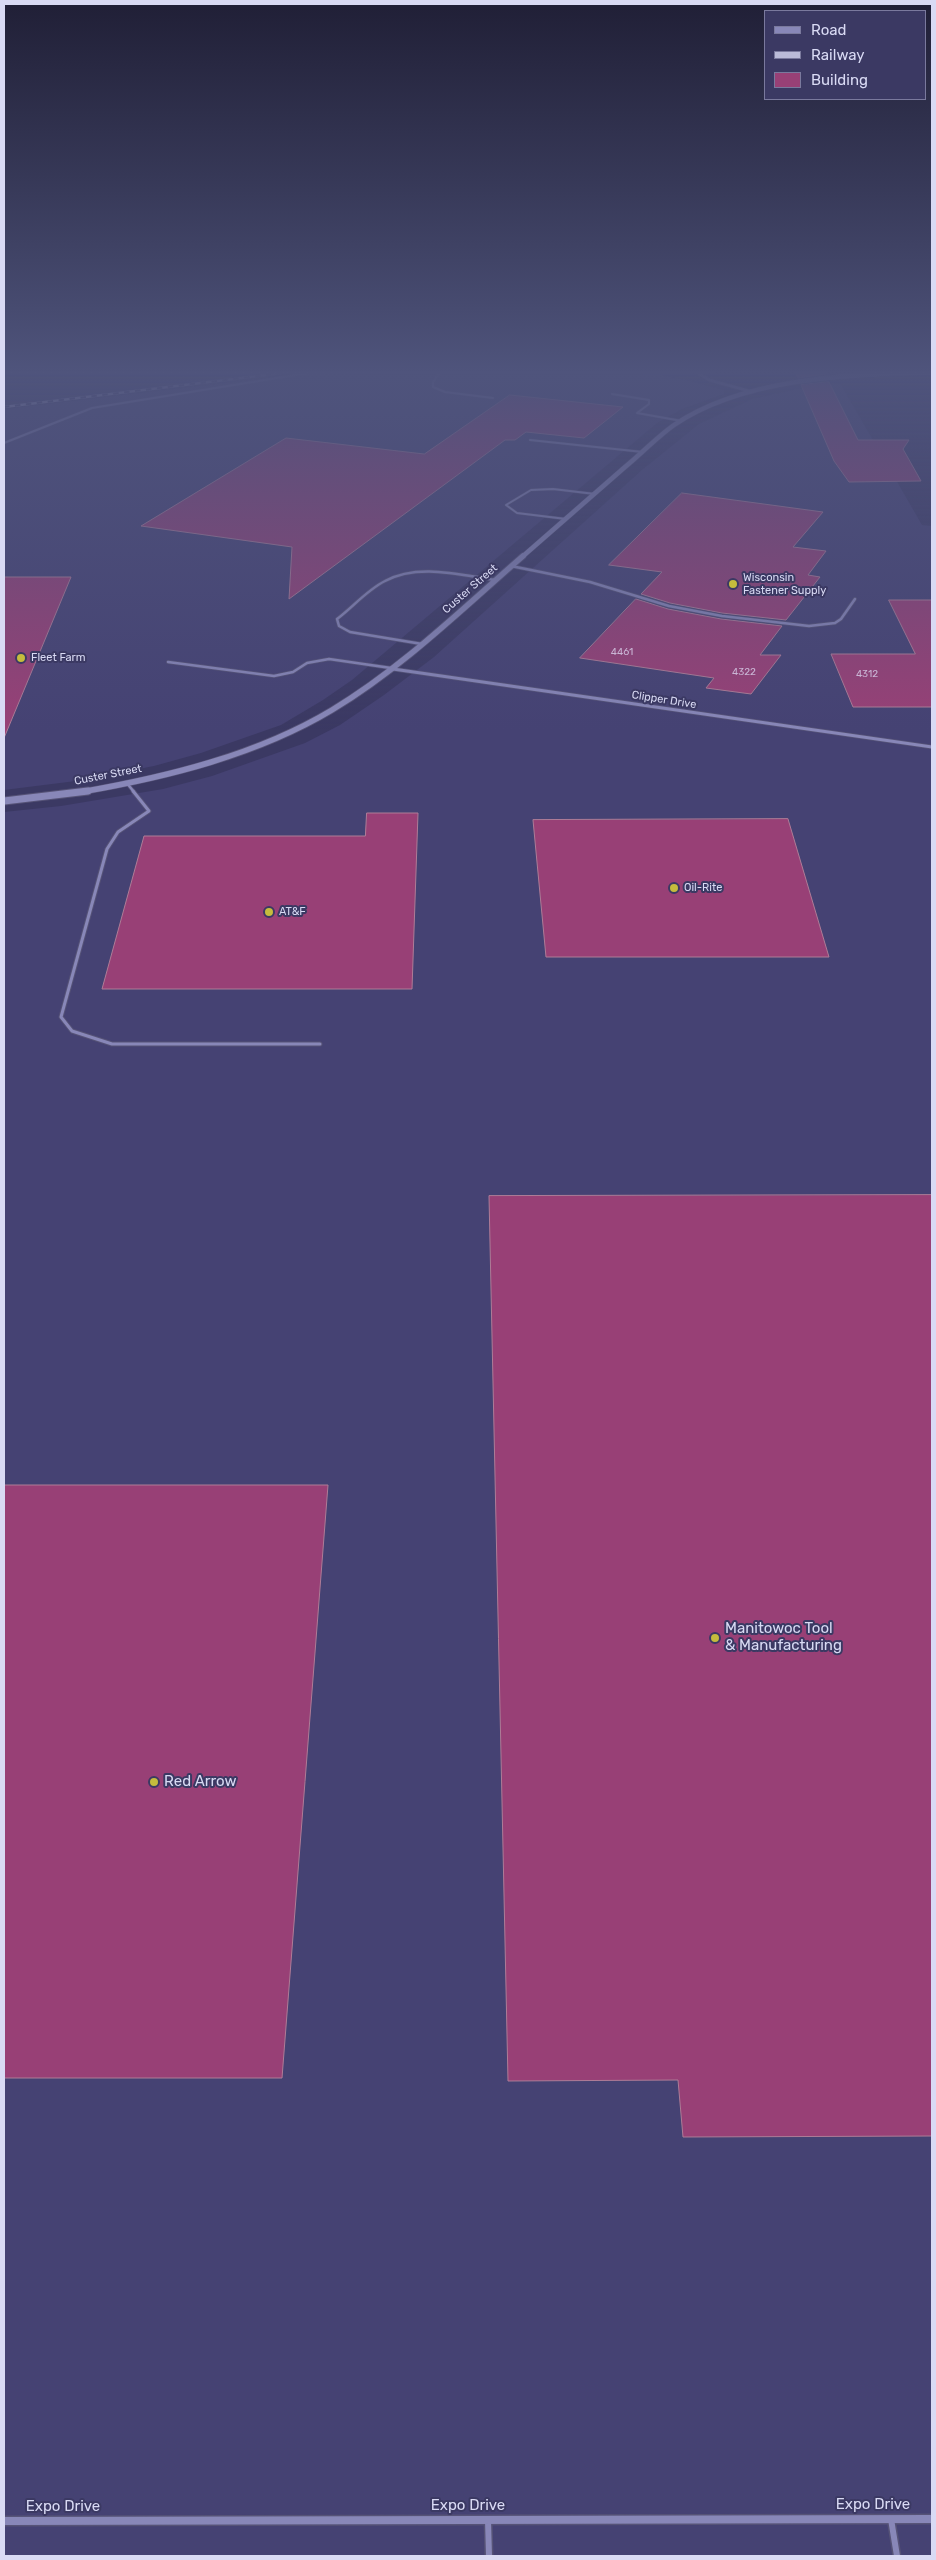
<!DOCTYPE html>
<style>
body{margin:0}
#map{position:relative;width:936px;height:2560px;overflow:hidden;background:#3b3963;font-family:Rubik,sans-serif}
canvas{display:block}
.frame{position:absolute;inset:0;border:5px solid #d9daf4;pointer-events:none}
.legend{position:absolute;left:764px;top:10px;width:162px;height:90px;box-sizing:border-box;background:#3b3963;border:1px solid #7a799d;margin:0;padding:6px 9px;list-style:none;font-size:15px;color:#d9daf4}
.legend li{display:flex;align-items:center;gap:10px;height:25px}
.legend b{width:25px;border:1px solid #7a799d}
</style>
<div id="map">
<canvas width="936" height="2560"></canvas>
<div class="frame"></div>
<ul class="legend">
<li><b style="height:6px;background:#8887b8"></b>Road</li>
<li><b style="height:6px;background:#bbbbd8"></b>Railway</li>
<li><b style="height:14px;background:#984076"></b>Building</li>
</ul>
</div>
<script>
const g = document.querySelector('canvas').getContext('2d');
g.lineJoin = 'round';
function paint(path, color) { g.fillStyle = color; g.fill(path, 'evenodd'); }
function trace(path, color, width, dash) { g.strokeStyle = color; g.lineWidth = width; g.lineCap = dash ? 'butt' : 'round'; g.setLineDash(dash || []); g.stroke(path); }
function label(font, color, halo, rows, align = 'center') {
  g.font = font + ' Rubik,sans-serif'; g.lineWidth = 4; g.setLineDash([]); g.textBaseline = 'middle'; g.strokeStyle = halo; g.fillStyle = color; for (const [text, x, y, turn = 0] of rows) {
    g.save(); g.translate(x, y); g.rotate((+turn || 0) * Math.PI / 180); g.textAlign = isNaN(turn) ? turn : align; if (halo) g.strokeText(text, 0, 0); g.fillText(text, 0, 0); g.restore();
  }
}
paint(new Path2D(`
 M302 374 660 375 690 381 724 390V394L682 409 657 423 352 680 323 700 281 725 201 753 154 766 76 781 4 790V409Z
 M840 383 922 525 932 526V2556H4V812L61 806 163 789 212 776 305 743 340 725 384 695 434 657 642 470 699 424 752 399 793 390Z`), '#454273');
const building = new Path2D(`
 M795 371H824L826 374 798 378Z
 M829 382 858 440H909L903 449 921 481 849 482 834 461 801 385Z
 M510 395 623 407 584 438 526 432 515 440H505L289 599 292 547 141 526 286 438 424 454Z
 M682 493 823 512 793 547 826 551 808 575 820 577 786 620 722 613 670 603 641 594 662 572 609 565Z
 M4 577H71L4 738Z
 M636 599 668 609 721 619 782 626 760 655H781L751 694 706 688 714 678 580 658Z
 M889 600H932V707H853L831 654H915Z
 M367 813H418L412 989H102L144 836H365Z
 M788 819 829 957H546L533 820Z
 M932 1195V2136L683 2137 678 2080 508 2081 489 1196Z
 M4 1485H328L282 2078H4Z`);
paint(building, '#984076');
trace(building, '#ae7c97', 1);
const serviceFar3 = new Path2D(`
 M441 371 433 382V387L445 392 493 398
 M612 394 649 400V404L637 413 682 421
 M530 440 643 452
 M4 443 92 408 314 372
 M566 519 517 513 506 505 531 490 553 489 595 494`);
const serviceFar2 = new Path2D(`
 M511 566 590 582 669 606 722 616 809 626 835 623 841 619 855 599
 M422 644 350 632 339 626 337 619C353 607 367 590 385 581 418 563 460 575 495 580
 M168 662 274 676 293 672 307 663 329 659 391 668
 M126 782 134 792`);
const serviceFar1 = new Path2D(`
 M133 791 149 811 118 832 107 849 61 1017 72 1031 112 1044H320`);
const service = new Path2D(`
 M891 2519 897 2556
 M488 2520 489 2556`);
const minorFar2 = new Path2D(`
 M695 371 709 380 753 392
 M4 372 715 371`);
const minorFar1 = new Path2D(`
 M393 669 932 747`);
const minor = new Path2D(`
 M4 2521 932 2519`);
const tertiaryFar2 = new Path2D(`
 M522 557C556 527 591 497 625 467 641 454 657 437 674 425 745 377 849 375 932 372`);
const tertiaryFar1 = new Path2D(`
 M81 792C167 777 257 755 332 710 402 668 462 609 523 556`);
const tertiary = new Path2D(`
 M4 801 88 791`);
trace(serviceFar3, '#565377', 3);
trace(serviceFar2, '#565377', 4);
trace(serviceFar1, '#565377', 5);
trace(service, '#565377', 9);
trace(minorFar2, '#565377', 4);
trace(minorFar1, '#565377', 4.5);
trace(minor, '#565377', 11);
trace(tertiaryFar2, '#565377', 5.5);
trace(tertiaryFar1, '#565377', 7);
trace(tertiary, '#565377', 9);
trace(serviceFar3, '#8887b8', 2);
trace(serviceFar2, '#8887b8', 2.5);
trace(serviceFar1, '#8887b8', 3);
trace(service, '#8887b8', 6);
trace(minorFar2, '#8887b8', 2.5);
trace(minorFar1, '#8887b8', 3);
trace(minor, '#8887b8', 8);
trace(tertiaryFar2, '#8887b8', 4.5);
trace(tertiaryFar1, '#8887b8', 5.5);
trace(tertiary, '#8887b8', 7);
const rail = new Path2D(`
 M4 407 299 371`);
trace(rail, '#bbbbd8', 2.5);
trace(rail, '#3b3963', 2, [5.5]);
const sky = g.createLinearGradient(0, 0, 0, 730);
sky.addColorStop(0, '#201f36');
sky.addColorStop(0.51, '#4f547c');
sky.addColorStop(1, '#4f547c00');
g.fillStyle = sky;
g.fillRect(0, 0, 936, 730);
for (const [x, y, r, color] of [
 [733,584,5,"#c5bc3d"],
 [21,658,5,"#c5bc3d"],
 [674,888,5,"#c5bc3d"],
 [269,912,5,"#c5bc3d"],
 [715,1638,5,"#c5bc3d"],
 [154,1782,5,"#c5bc3d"]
]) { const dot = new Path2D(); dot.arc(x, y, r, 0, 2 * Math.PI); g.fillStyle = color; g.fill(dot); trace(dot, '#3b3963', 2); }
label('10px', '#c9b4d4', null, [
 ["4461",622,652],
 ["4322",744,672],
 ["4312",867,674]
]);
label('11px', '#d9daf4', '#3b3963', [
 ["Wisconsin",743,578],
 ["Fastener Supply",743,591],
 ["Fleet Farm",31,658],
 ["Oil-Rite",684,888],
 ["AT&F",279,912]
], 'left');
label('11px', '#d9daf4', '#3b3963', [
 ["Custer Street",470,589,-41],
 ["Clipper Drive",664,700,9],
 ["Custer Street",108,775,-11]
]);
label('15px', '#d9daf4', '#3b3963', [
 ["Manitowoc Tool",725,1629],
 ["& Manufacturing",725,1646],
 ["Red Arrow",164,1782]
], 'left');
label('15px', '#d9daf4', '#3b3963', [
 ["Expo Drive",873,2505],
 ["Expo Drive",468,2506],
 ["Expo Drive",63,2507]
]);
</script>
